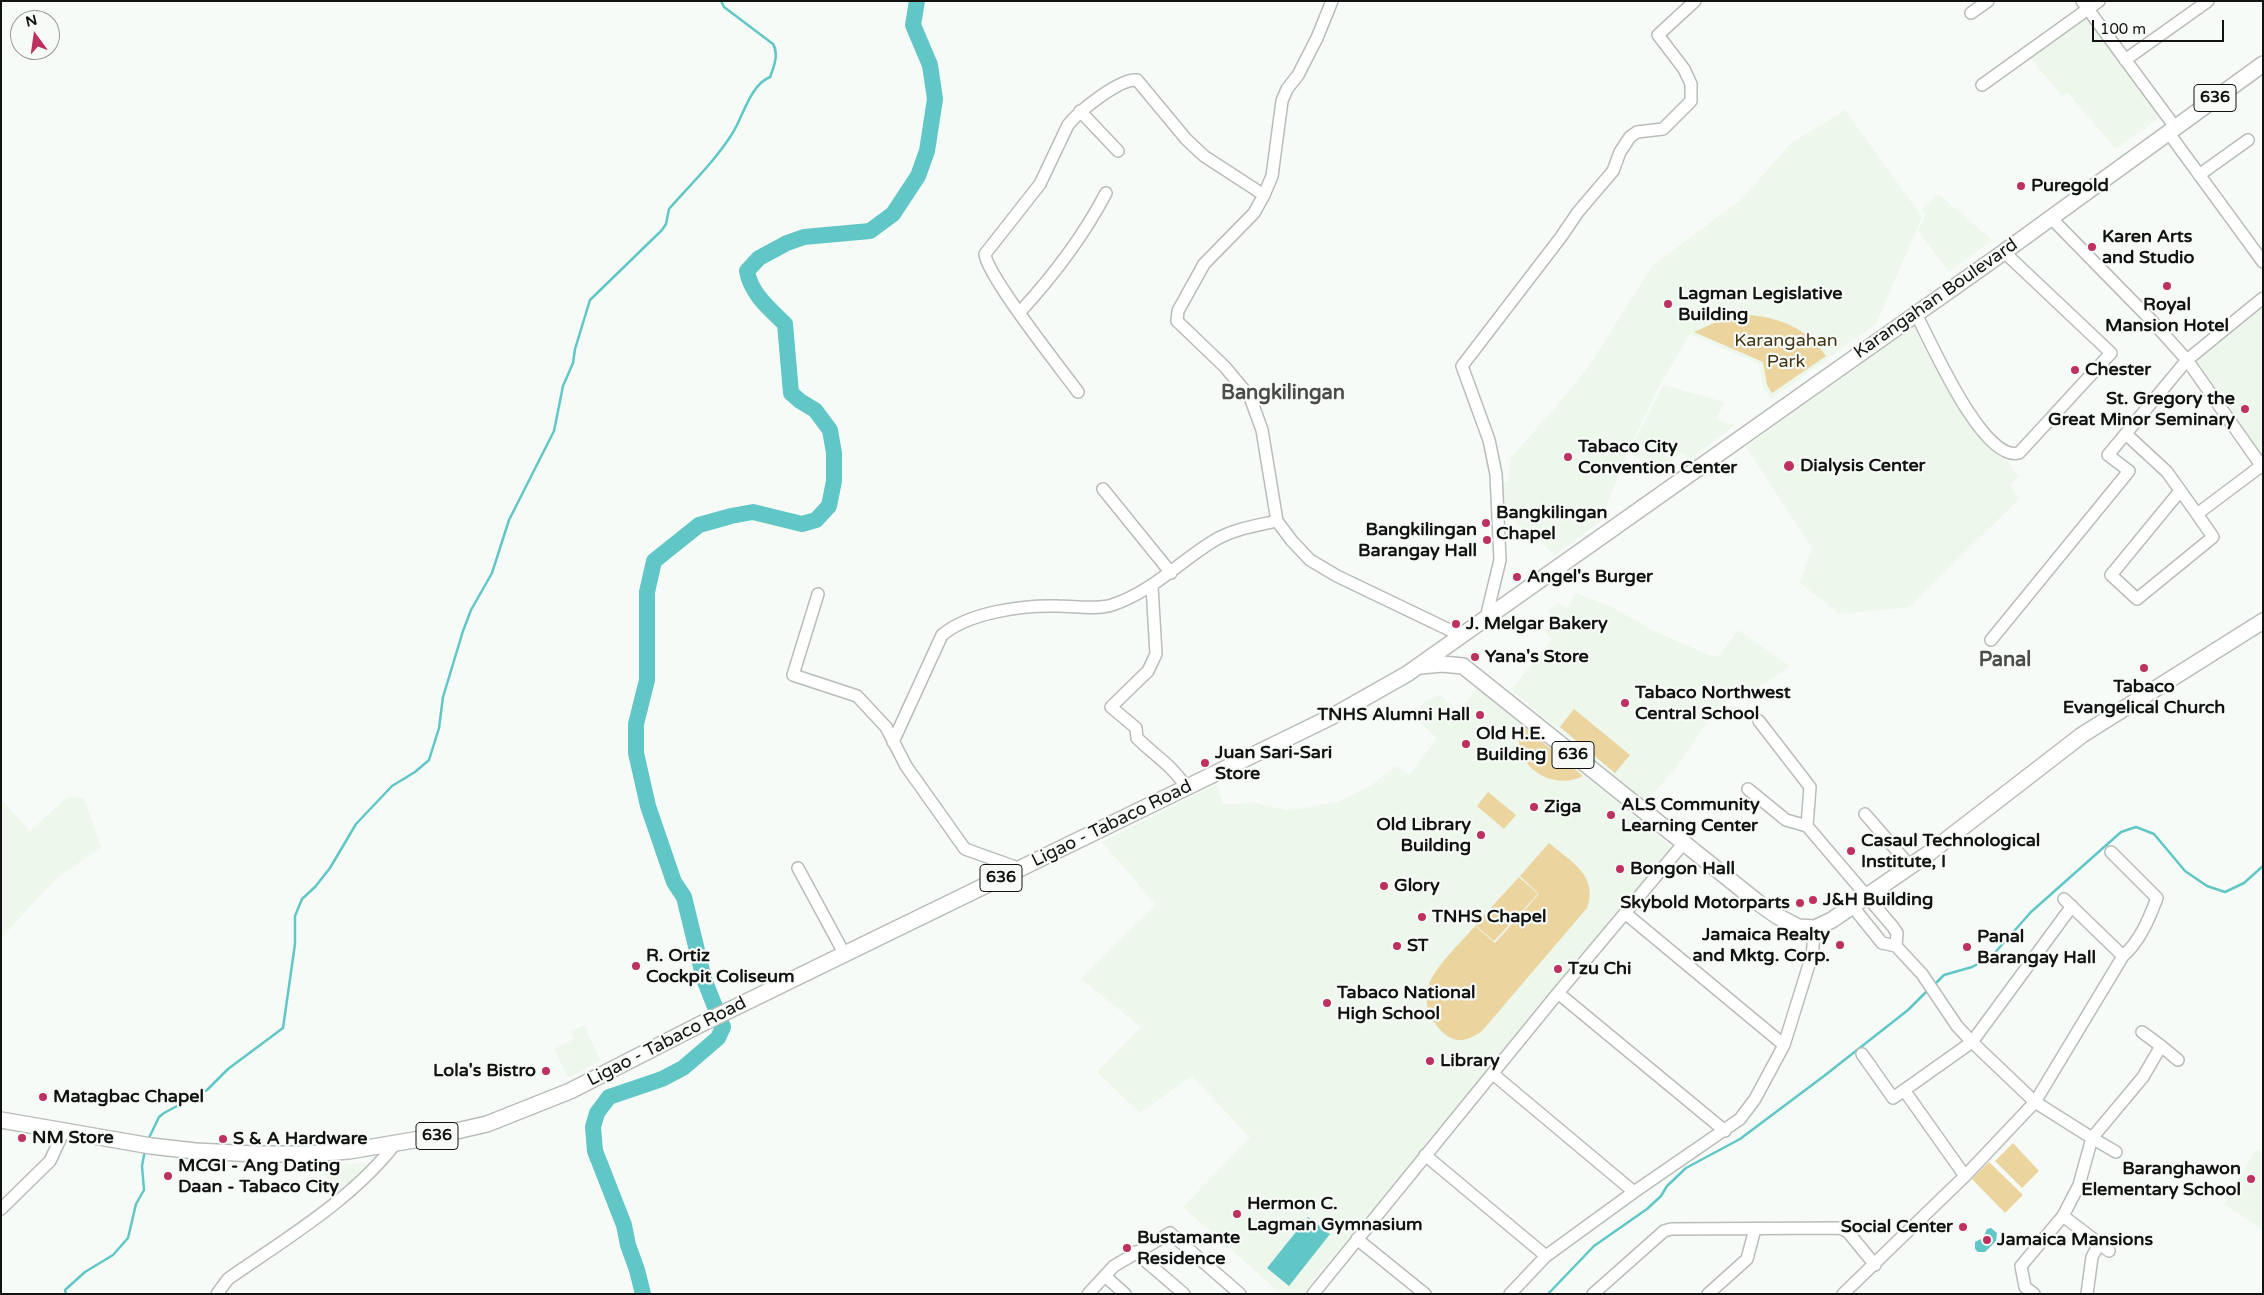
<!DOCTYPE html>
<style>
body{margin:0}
#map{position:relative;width:2264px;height:1295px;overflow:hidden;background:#f7fbf7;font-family:"Varela Round",sans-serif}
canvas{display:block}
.frame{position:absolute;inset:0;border:2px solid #111211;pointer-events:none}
.north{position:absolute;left:10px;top:10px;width:50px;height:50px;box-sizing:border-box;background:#f7fbf7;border:1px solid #9b9e9b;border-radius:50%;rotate:346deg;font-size:14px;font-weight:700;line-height:20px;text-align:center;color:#111211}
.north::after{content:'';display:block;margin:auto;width:18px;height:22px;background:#be305f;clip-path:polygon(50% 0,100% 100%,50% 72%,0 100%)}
.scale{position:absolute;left:2092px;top:20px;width:132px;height:22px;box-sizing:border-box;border:2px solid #111211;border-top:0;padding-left:6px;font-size:15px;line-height:18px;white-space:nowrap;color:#111211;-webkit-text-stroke:4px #f7fbf7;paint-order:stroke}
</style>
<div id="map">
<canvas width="2264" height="1295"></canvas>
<div class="frame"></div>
<div class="north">N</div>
<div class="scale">100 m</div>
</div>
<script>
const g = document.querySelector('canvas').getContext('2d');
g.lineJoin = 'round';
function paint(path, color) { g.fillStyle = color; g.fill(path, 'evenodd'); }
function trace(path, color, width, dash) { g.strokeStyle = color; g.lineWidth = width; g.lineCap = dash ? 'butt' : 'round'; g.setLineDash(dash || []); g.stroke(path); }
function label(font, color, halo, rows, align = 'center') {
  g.font = font + ' "Varela Round",sans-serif'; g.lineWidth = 4.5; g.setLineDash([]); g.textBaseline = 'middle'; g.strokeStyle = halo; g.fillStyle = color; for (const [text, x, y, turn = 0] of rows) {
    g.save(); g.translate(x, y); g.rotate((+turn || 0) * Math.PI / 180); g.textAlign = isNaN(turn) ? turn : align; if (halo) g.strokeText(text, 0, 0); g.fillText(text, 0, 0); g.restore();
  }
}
paint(new Path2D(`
 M2087 17 2161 116 2116 149 2067 92 2062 96 2030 58Z
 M1845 110 1922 217 1876 324 1771 399 1763 387 1759 364 1690 334 1659 386 1626 456 1600 522 1555 555 1502 511 1500 483 1508 482 1511 457 1557 406 1589 366 1652 266 1743 198 1790 144Z
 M1938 194 1992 240 1949 272 1918 231 1926 215 1921 210Z
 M2263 303V458L2193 361Z
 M1915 325 1961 410 1997 455 2008 462 2019 477 2010 485 2019 499 1909 607 1840 614 1800 583 1812 548 1746 447Z
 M1663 385 1725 402 1716 419 1735 425 1689 460 1682 452 1661 471 1629 453Z
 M1576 593 1612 607 1652 630 1706 654 1718 657 1738 630 1790 666 1755 690 1748 691 1738 688 1733 695 1715 711 1680 762 1647 802 1511 690 1552 639 1544 631 1557 622 1548 611 1558 603 1568 608Z
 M1477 688 1672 847 1302 1294H1281L1183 1207 1250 1138 1192 1076 1140 1113 1097 1072 1141 1027 1081 979 1156 905 1102 842 1217 784 1223 804 1258 803 1288 811 1338 802 1370 786 1397 766 1409 775 1437 738 1412 716 1426 700 1440 695 1459 711Z
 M67 797 84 798 101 847 56 879 1 938V799L30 831Z
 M584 1025 601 1061 568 1078 554 1049 574 1039 571 1031Z
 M2256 1149 2263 1153V1230L2224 1204Z
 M364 1163 368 1168 338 1191 317 1166Z`), '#edf7eb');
paint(new Path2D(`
 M1750 315C1782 318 1807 329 1826 356L1772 393 1767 385 1763 362 1694 332 1723 319Z
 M1574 709 1630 755 1615 773 1560 727Z
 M1522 725 1583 776C1550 793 1507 762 1522 725Z
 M1488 792 1516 815 1504 829 1477 806Z
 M1549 843C1570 861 1599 876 1587 908L1482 1031C1475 1036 1466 1041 1457 1040 1438 1036 1423 1009 1427 991 1431 969 1461 943 1475 926L1495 943 1539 894 1520 876Z
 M1519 877 1538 894 1494 941 1475 925Z
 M2013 1143 2039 1171 2022 1188 1995 1161Z
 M1989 1162 2023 1195 2005 1213 1972 1179Z`), '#ecd49f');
paint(new Path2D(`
 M1308 1217 1330 1234 1289 1286 1267 1268Z
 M1991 1228 1997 1233 1996 1241 1985 1252H1978L1975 1249V1242L1983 1238 1987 1229Z`), '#60c7c6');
trace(new Path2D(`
 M1933 986 1944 975 1972 967 1991 957 2031 912 2121 832 2136 827 2154 834 2185 871 2207 886 2225 892 2244 883 2263 866
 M148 1140 159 1117 164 1113 207 1090 228 1069 283 1028 295 944V916L302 899 315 887 330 868 356 824 392 786 415 772 429 760 439 728 443 697 463 631 471 610 492 573 509 520 554 431 563 386 573 363 575 349 590 300 662 230 666 224 669 209C690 185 715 161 732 134 743 117 750 85 770 77 774 67 779 54 773 44L724 7 721 1
 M66 1294 65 1290 85 1272 113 1255 128 1238 136 1204 144 1190 142 1166 145 1150
 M1548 1294 1594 1246 1647 1209 1661 1196 1667 1186 1686 1168 1740 1139 1824 1076 1908 1010 1929 989`), '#60c7c6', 2.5);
trace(new Path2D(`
 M643 1294 637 1270 628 1245 624 1225 595 1151 593 1127 597 1113 609 1097 662 1079 683 1068 718 1038 723 1027 704 979 684 897 674 882 648 806 636 753V724L647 680V592L654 561 699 525 731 516 753 512 802 524 816 520 829 506 834 481V453L830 430 815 410 800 401 791 393 785 324C769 308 751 294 747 271L759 258 787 243 804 237 870 231 893 214 918 176 927 151 935 99 930 65 913 25 917 1`), '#60c7c6', 16);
const minor = new Path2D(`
 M1332 1 1317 38 1298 75 1287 89 1282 101 1272 176 1264 195 1254 213 1204 264 1178 311 1177 321 1225 367 1250 397 1262 430 1277 521 1292 541 1310 560 1337 576 1460 635
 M2082 1 2175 127
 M1971 13 1988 1
 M2125 60 2208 1
 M1982 85 2099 1
 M1080 111 1118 151
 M2168 132 2263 262
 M2199 175 2248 140
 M2051 218 2151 320 2187 360 2263 468
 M1020 312C1053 276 1083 237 1106 193
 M1916 314C1931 342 1983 463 2019 453L2111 353 2004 252
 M1078 392C1061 369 987 276 985 254L1040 184 1068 125C1079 111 1120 78 1137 80L1186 139 1204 156 1264 195
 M2126 434 2167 472 2197 514 2261 466
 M1103 489 1171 573
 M2180 491 2111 575 2137 599 2213 537 2197 514
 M1152 586 1156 654 1148 671 1111 707 1136 728 1137 738C1154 755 1173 766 1186 787
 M818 594 793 675 857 696 886 727 906 766 965 849 1021 869
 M1486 618 1500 560 1496 474 1489 440 1462 366 1561 237 1578 212 1613 171 1620 152 1630 137 1637 132 1663 129 1691 101V84L1684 69 1658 35 1695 1
 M1991 640 2129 471 2108 455 2187 360 2263 298
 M1759 721 1810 787 1807 826
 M893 742 942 635C970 612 1023 605 1058 606 1075 606 1095 610 1112 605 1152 592 1180 561 1215 540 1234 529 1255 526 1277 521
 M1748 789 1786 820 1807 826 1893 927 1897 933 1896 946
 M1865 814 1911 867
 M798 868 845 955
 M2064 899 2123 956
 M1853 907 1882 943 1896 946 1922 974 1957 1026 1972 1042 2035 1102 2092 1138 2143 1077 2161 1046 2178 1060
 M1625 913 1784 1045
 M1558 993 1725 1131
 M2142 1032 2161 1046
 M1862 1054 1893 1098 1972 1042 2072 906
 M1493 1074 1634 1192
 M1904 1090 1965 1176
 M1425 1155 1546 1256
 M1 1209 50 1161 64 1131
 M1357 1239 1425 1294
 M2109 1251 2063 1216 2079 1185 2092 1138 2116 1152
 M1135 1252 1184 1294
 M1105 1276 1125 1294
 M217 1294 228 1279C284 1240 353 1199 395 1144
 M1088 1294 1114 1266 1170 1233 1240 1294
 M1313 1294 1558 993 1683 844
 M1510 1294 1546 1256 1634 1192 1740 1119 1755 1099 1784 1045 1812 955 1815 928
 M1593 1294 1664 1231 1671 1229 1840 1228 1848 1232 1875 1265
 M1708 1294 1747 1259 1755 1229
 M1843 1294 1965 1176 2035 1102 2123 956C2140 941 2149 919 2157 898L2111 852
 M2034 1294 2025 1287 2021 1266 2063 1216
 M2087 1294 2092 1257 2099 1244`);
const major = new Path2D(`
 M1421 666 1442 664 1463 666 1760 904 1777 916 1798 927 1815 928 1832 920 1928 854 2082 735 2263 621
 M1 1120 151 1146 195 1151 256 1154H306L349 1151 426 1138 487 1124 570 1091 701 1024 1331 717 1407 674 2004 252 2263 64`);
trace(minor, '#b9bdb8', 14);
trace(major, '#b9bdb8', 18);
trace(minor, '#fff', 11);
trace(major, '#fff', 15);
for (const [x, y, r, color] of [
 [2021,186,5,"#be305f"],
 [2092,247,5,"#be305f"],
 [2167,286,5,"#be305f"],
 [1668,304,5,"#be305f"],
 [2075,370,5,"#be305f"],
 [2245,409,5,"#be305f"],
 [1568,457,5,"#be305f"],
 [1789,466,6,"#be305f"],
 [1486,523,5,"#be305f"],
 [1487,540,5,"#be305f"],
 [1517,577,5,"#be305f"],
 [1456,624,5,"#be305f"],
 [1475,657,5,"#be305f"],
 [2144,668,5,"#be305f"],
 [1625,703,5,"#be305f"],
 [1480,715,5,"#be305f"],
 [1466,744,5,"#be305f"],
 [1205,763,5,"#be305f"],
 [1534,807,5,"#be305f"],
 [1611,815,5,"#be305f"],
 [1481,835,5,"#be305f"],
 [1851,851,5,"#be305f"],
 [1620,869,5,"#be305f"],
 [1384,886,5,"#be305f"],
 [1813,900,5,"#be305f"],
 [1800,903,5,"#be305f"],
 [1422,917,5,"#be305f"],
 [1840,945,5,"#be305f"],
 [1397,946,5,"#be305f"],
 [1967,947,5,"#be305f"],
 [636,966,5,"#be305f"],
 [1558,969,5,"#be305f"],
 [1327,1003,5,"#be305f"],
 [1430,1061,5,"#be305f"],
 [546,1071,5,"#be305f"],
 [43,1097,5,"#be305f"],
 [22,1138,5,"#be305f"],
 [223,1139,5,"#be305f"],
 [168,1176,5,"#be305f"],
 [2251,1179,5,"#be305f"],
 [1237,1214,5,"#be305f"],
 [1963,1227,5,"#be305f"],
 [1987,1240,5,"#be305f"],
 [1127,1248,5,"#be305f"]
]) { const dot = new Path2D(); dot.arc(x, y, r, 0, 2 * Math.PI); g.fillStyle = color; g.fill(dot); trace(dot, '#f7fbf7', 2); }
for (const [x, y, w] of [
 [2215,98,42],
 [1573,755,42],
 [1001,878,42],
 [437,1136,42]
]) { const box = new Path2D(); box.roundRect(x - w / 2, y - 13.5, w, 27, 4); g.fillStyle = '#f7fbf7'; g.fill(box); trace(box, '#111211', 1); }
label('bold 16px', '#111211', null, [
 ["636",2215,98],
 ["636",1573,755],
 ["636",1001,878],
 ["636",437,1136]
]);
label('bold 18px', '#111211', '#f7fbf7', [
 ["Puregold",2031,186],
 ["Karen Arts",2102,237],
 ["and Studio",2102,258],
 ["Lagman Legislative",1678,294],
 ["Building",1678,315],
 ["Royal",2167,305,"center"],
 ["Mansion Hotel",2167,326,"center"],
 ["Chester",2085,370],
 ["St. Gregory the",2235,399,"right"],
 ["Great Minor Seminary",2235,420,"right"],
 ["Tabaco City",1578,447],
 ["Convention Center",1578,468],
 ["Dialysis Center",1800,466],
 ["Bangkilingan",1496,513],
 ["Chapel",1496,534],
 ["Bangkilingan",1477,530,"right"],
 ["Barangay Hall",1477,551,"right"],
 ["Angel's Burger",1527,577],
 ["J. Melgar Bakery",1466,624],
 ["Yana's Store",1485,657],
 ["Tabaco",2144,687,"center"],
 ["Evangelical Church",2144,708,"center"],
 ["Tabaco Northwest",1635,693],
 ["Central School",1635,714],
 ["TNHS Alumni Hall",1470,715,"right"],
 ["Old H.E.",1476,734],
 ["Building",1476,755],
 ["Juan Sari-Sari",1215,753],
 ["Store",1215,774],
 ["ALS Community",1621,805],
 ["Learning Center",1621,826],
 ["Ziga",1544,807],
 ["Old Library",1471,825,"right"],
 ["Building",1471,846,"right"],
 ["Casaul Technological",1861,841],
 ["Institute, I",1861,862],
 ["Bongon Hall",1630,869],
 ["Glory",1394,886],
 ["J&H Building",1823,900],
 ["Skybold Motorparts",1790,903,"right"],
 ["TNHS Chapel",1432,917],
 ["Jamaica Realty",1830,935,"right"],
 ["and Mktg. Corp.",1830,956,"right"],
 ["Panal",1977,937],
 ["Barangay Hall",1977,958],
 ["ST",1407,946],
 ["R. Ortiz",646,956],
 ["Cockpit Coliseum",646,977],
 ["Tzu Chi",1568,969],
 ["Tabaco National",1337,993],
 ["High School",1337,1014],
 ["Library",1440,1061],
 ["Lola's Bistro",536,1071,"right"],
 ["Matagbac Chapel",53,1097],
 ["NM Store",32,1138],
 ["S & A Hardware",233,1139],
 ["MCGI - Ang Dating",178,1166],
 ["Daan - Tabaco City",178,1187],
 ["Baranghawon",2241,1169,"right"],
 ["Elementary School",2241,1190,"right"],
 ["Hermon C.",1247,1204],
 ["Lagman Gymnasium",1247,1225],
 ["Social Center",1953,1227,"right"],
 ["Bustamante",1137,1238],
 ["Residence",1137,1259],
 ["Jamaica Mansions",1997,1240]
], 'left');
label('18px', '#111211', '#f7fbf7', [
 ["Karangahan Boulevard",1936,299,-35],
 ["Ligao - Tabaco Road",1112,824,-26],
 ["Ligao - Tabaco Road",667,1042,-27]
]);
label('18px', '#423415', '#f7fbf7', [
 ["Karangahan",1786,341],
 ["Park",1786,362]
]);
label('bold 20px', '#494c49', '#f7fbf7', [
 ["Bangkilingan",1283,394],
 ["Panal",2005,661]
]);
</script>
